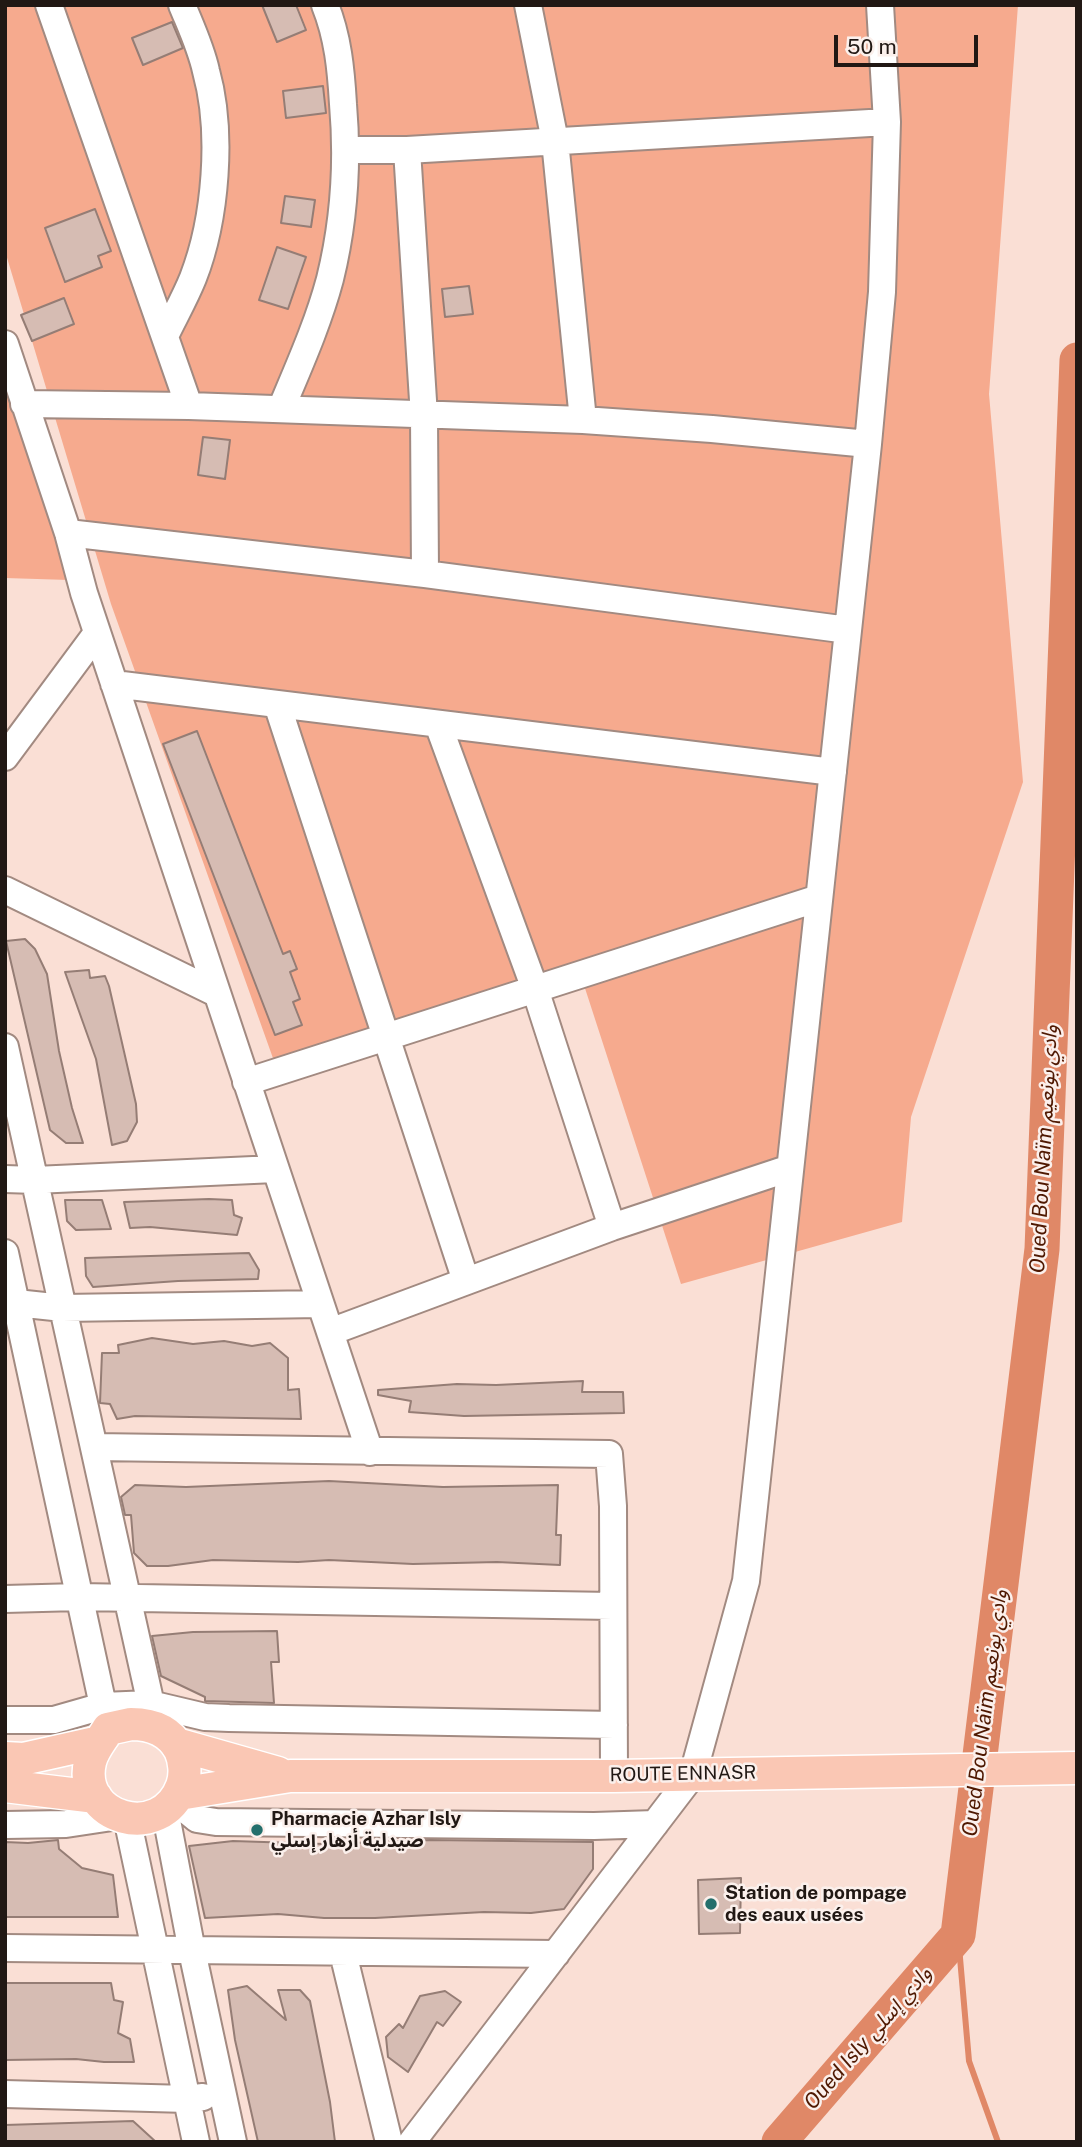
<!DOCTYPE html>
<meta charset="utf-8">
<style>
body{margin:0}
#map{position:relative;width:1082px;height:2147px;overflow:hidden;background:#fadfd5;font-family:"Public Sans",sans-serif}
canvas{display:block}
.frame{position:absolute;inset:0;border:7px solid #211814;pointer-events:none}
.scale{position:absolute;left:834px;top:35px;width:144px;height:32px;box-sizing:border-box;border:4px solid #211814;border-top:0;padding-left:9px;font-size:21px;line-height:24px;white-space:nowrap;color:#211814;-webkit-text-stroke:5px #fbf0ec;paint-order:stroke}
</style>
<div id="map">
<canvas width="1082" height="2147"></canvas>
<div class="frame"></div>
<div class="scale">50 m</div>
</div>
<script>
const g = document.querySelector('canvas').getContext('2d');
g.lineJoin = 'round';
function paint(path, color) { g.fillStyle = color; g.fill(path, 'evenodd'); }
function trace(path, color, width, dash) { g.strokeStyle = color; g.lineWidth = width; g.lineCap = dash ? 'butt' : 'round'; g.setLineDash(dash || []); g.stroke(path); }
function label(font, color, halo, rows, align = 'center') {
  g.font = font + ' "Public Sans","Noto Sans Arabic",sans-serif'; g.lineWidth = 5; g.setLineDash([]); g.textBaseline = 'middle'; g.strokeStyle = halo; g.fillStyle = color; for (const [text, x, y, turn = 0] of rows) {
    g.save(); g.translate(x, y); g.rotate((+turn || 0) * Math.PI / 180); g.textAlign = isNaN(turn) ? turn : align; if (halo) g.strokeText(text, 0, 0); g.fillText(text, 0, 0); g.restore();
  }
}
paint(new Path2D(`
 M5 5H1018L989 394 1023 782 911 1117 902 1222 681 1284 582 979 274 1061 111 604 5 251Z
 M5 377 69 580 5 578Z`), '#f6aa8e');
trace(new Path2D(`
 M958 1935 969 2061 998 2142`), '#e08867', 6);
trace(new Path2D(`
 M779 2142 958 1935 1042 1249 1077 360`), '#e08867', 35);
const building = new Path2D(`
 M262 5H296L306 30 277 42Z
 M172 22 183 48 143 65 132 38Z
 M323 86 326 113 286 118 283 91Z
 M285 196 315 200 311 227 281 223Z
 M95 209 111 251 98 256 102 267 65 282 45 228Z
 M277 247 306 257 288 309 259 300Z
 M469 286 473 314 445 317 442 289Z
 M64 298 74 324 32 341 21 315Z
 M203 437 230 440 225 479 198 475Z
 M197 731 283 954 290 951 297 969 290 972 300 999 293 1002 302 1025 275 1035 163 744Z
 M25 939 35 949 47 974 59 1051 72 1108 83 1143H66L50 1130 6 941Z
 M89 970 90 978 105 976 109 986 136 1104 137 1122 127 1141 112 1145 96 1059 65 972Z
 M209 1199 232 1200 234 1215 242 1218 237 1235 150 1227 130 1228 124 1202Z
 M65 1200H102L111 1229 76 1230 67 1221Z
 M249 1253 259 1270 258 1279 178 1281 93 1287 86 1276 85 1258Z
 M152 1338 193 1344 224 1341 252 1346 270 1343 288 1358V1390L299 1389 301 1419 135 1416 117 1419 110 1404 100 1403 102 1353H119L118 1345Z
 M583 1381 582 1392H623L624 1413 464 1416 409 1412 411 1401 378 1395V1390L457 1384 496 1385Z
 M329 1481 443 1487 558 1485 556 1535H561L560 1565 497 1562 413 1564 329 1560 298 1562 213 1560 168 1566H147L134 1553 131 1515H125L121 1497 135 1485 186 1487Z
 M277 1631 279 1662H271L274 1703 205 1701V1697L161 1676 152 1636 193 1632Z
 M58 1840 59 1849 82 1868 113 1875 118 1917H5V1842L28 1843Z
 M430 1840 593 1842V1869L564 1909 531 1913 484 1912 375 1918H324L278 1914 205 1918 189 1846 233 1841 325 1844Z
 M741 1878 740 1933 699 1934 698 1880Z
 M5 1983H111L114 2000 123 2002 118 2033 130 2039 134 2062H104L76 2059 5 2060Z
 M247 1986 286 2020 278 1990H300L310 2001 330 2102 335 2142H258L235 2040 228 1990Z
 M445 1991 461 2002 443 2026 437 2022 408 2072 388 2057 386 2037 399 2024 403 2028 420 1996Z
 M133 2121 156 2142H5V2125Z`);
paint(building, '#d6bcb3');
trace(building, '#957d75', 2);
const minor = new Path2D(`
 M49 5 189 406
 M528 5 555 141 583 420
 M347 150H407L887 122
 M407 150 424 416 425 574
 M165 336C174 317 185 298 193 278 216 219 223 132 206 71 201 48 191 27 182 5
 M5 344 68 533 84 593 370 1452
 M24 404 189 406 583 420 712 429 868 444
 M281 409C299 366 318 324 330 279 344 222 348 162 343 104 341 70 338 37 325 5
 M68 533 425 574 848 630
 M114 684 833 772
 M277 704 466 1281
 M438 724 535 989 612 1227
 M5 757 97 633
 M5 890 216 993
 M5 1047 156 1727
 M246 1082 819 898
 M5 1179 35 1180 275 1169
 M5 1253 107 1724
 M16 1303 63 1308 320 1304
 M330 1332 612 1227 790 1168
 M94 1447 609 1454 613 1506 614 1776
 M5 1599 79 1597 612 1606
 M5 1720H54L103 1706 150 1704 205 1717 229 1718 614 1725
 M175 1801 197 1819 216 1822 594 1826 655 1824
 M165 1810 192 1951 233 2142
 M127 1818 196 2142
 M5 1825 66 1824 119 1816
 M5 1948 556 1954
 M343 1953 389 2142
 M5 2094 187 2099 203 2097
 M412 2142 693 1774 746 1581 868 444 882 292 887 122 880 5`);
const major = new Path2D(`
 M131 1724C152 1724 170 1731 180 1750 185 1761 186 1775 182 1786 161 1843 77 1819 90 1762 93 1749 102 1740 108 1729Z
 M176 1744 278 1773
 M5 1758 23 1759 99 1742
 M5 1786 96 1797
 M179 1794 290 1776H614L1077 1768`);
trace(minor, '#a28a81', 30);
trace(major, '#fff', 35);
trace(minor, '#fff', 26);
trace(major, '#fac7b4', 32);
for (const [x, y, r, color] of [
 [257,1830,7,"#246f6c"],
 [711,1904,7,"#246f6c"]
]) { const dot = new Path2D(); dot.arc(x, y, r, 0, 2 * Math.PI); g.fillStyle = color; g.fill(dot); trace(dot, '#fbf0ec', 2.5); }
label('19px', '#211814', '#fbf0ec', [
 ["ROUTE ENNASR",683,1774,-1]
]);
label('bold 19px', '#211814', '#fbf0ec', [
 ["Pharmacie Azhar Isly",271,1819],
 ["صيدلية أزهار إسلي",271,1841],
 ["Station de pompage",725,1893],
 ["des eaux usées",725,1915]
], 'left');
label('italic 21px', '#4f1801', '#fbf0ec', [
 ["Oued Bou Naïm وادي بونعيم",1044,1149,-87],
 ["Oued Bou Naïm وادي بونعيم",985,1713,-83],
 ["Oued Isly وادي إسلي",868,2038,-49]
]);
</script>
